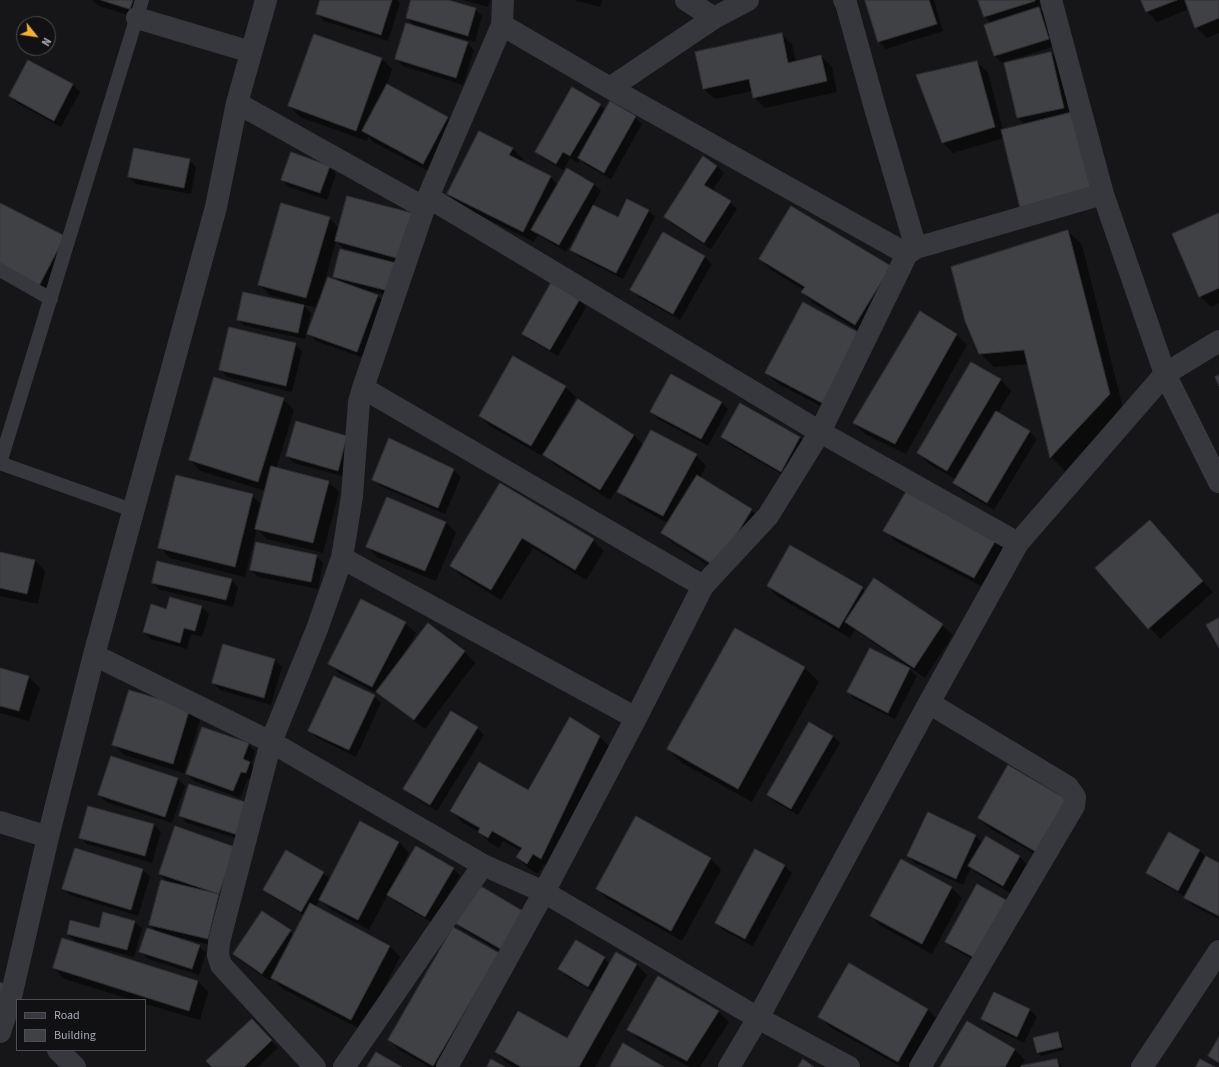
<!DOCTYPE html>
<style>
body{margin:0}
#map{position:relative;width:1219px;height:1067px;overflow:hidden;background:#161618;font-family:"Source Sans 3",sans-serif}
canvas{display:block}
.legend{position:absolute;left:16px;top:999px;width:130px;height:52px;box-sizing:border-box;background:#111113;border:1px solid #4d4f55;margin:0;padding:5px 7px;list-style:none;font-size:12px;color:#a8adb8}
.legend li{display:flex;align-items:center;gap:8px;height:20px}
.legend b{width:20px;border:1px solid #4d4f55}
.north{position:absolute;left:16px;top:16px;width:40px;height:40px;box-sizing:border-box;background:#111113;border:1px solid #4d4f55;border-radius:50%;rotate:120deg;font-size:11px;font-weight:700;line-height:16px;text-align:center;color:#a8adb8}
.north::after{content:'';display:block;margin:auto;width:14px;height:18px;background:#f2b134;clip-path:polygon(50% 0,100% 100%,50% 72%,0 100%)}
</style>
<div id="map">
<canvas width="1219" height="1067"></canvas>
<ul class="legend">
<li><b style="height:5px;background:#37383d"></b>Road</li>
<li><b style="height:11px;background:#404145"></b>Building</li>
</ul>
<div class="north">N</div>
</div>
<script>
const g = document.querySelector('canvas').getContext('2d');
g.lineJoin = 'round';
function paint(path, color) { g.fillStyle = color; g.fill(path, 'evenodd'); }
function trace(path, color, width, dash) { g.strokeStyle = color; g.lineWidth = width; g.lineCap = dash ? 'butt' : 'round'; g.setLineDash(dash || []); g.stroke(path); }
paint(new Path2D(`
 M93 0H146L141 19 99 6Z
 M322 0H397L400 3 388 41 324 21 317 14Z
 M412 0H444L475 9 482 16 475 42 418 26 417 28 467 43 474 50 463 85 403 66 396 59 417 28 407 18Z
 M463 0H490L488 7Z
 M574 0H602L600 7Z
 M866 0H934L943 31 886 49 879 42Z
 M979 0H1039L1041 8H1039L1046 15 1052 36 998 54V56L1053 38 1055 46 1002 63 995 56 986 25 991 23 985 17Z
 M1142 0H1219V33L1207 38 1196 27 1189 9 1157 22 1147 11Z
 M781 34 792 44 796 62 821 56 832 67 837 92 765 108 754 97 752 91 715 99 704 89Z
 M315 35 382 59 392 69 387 85 448 118 458 128 434 174 373 142 368 136 367 141 300 117 289 106Z
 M1051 53 1058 60 1070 114 1004 138 953 153 943 143 977 62 988 73 1003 130 1025 125 1018 118 1006 64Z
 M29 61 73 85 80 92 61 127 17 103 10 96Z
 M573 89 600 105 606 111 635 117 642 124 611 179 586 165 580 159 578 163 570 158 563 170 543 158 536 152Z
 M512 148 523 159 521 162 551 177 558 185 594 184 601 191 593 205 618 219 648 210 655 217 623 279 578 256 571 249 588 217 586 216 566 252 538 235 534 242 459 205 448 194Z
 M189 160 196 167 191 194 136 184 129 177Z
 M717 166 724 173 712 191 730 202 737 209 711 249 672 224 665 217Z
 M329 167 336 174 327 200 289 187 282 180Z
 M348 197 407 265 393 262 403 271 396 297 365 290V291L378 296 385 303 364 358 316 341 309 334 318 308 302 304 311 313 305 339 245 326 238 319 297 304 298 303 270 295 259 284 329 218 339 228ZM336 241 343 248 390 261V263L334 276 340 282 321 299 320 298Z
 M0 204 64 236 75 247 50 296 0 271Z
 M1219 214V303L1211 307 1200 296Z
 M1068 231 1082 245 1123 408 1065 471 1051 457 1029 364 994 367 980 353Z
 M705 257 712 264 680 320 639 297 632 290Z
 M760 259 890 266 866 335 813 303 802 292 804 290 771 270Z
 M579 300 586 307 558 356 530 340 523 333Z
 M803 304 837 415 777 383 766 373Z
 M956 334 967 345 906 454 865 434 854 423Z
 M295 344 302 351 292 392 227 377 220 370Z
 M972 363 1001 380 1011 391 998 413 1030 432 1037 439 994 510 961 490 954 483 957 480 929 464 919 453Z
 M565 387 576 397 548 446 549 447 634 435 643 445 696 455 706 466 700 478 751 510 762 520 727 577 716 570 752 511 673 539V542L715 567 714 569 673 543 662 533 668 523 629 502 619 492 626 477H625L610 500 555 465 543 454 542 456 490 426 480 416Z
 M283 399 294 410 276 469 328 482 339 492 323 553 267 539 257 529 245 577 170 558 160 548 252 495 262 505 266 491 200 471 190 460Z
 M721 402 728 409 708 446 658 419 651 412Z
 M741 405 800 438 807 445 788 478 729 444 722 437Z
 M347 437 345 477 294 463 287 456Z
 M389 439 454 470 461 477 445 514 380 486 373 479Z
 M500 484 593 540 604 551 586 580 533 548 501 600 462 576 451 566Z
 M446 522 456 533 436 581 377 557 367 546Z
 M885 530 995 540 1006 551 985 588 895 541Z
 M1160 532 1213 592 1160 639 1097 568Z
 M0 553 35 560 45 571 38 604 0 596Z
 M316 556 323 563 318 589 258 577 251 570Z
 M231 580 238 587 233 607 160 590 153 583Z
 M768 586 862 588 866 592 942 625 953 635 925 678 855 630 850 638 778 597Z
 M202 607 209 614 202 637 191 634 187 649 151 639 144 632 167 610Z
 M405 623 416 633 405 653 406 654 428 624 465 652 475 663 425 729 382 696 340 674 329 663Z
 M736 629 805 668 819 682 752 802 682 763 668 749Z
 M224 645 275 660 282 667 271 705 220 690 213 683Z
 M0 669 29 677 40 688 29 721 0 713Z
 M909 669 917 676 895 719 855 699 848 692Z
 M374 696 381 703 356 757 316 737 309 730Z
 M190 709 200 720 184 773 124 755 114 745Z
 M570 719 600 737 610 747 552 869 544 864 538 874 528 868 517 857 521 851 503 841 499 848 490 843 479 832 462 822 452 811 529 791Z
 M810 723 833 736 840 743 798 815 775 802 768 795Z
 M477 728 484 735 437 811 412 796 405 789Z
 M248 744 255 751 251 764 257 770 253 779H248L240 798 194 781 187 774Z
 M1008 766 1049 862 989 828 979 818Z
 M178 779 185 786 172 823 106 802 99 795Z
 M189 785 245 841 187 823 180 816Z
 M89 807 154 825 161 832 152 863 87 844 80 837Z
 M636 818 711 859 721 870 682 941 608 899 597 889Z
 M1170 834 1200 851 1207 858 1219 864V919L1192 905 1186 897 1155 880 1148 873Z
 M975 836 983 843 986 837 1020 857 1027 864 1010 893 976 873 971 868 963 885 915 863 908 856Z
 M399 842 409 853 394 883H395L453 868 460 875 433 923 396 902 388 894 369 930 331 910 320 899 315 907 390 946 400 957 362 1030 283 989 272 978 270 981 241 961 234 954 262 912 295 935 305 916 271 896 264 889 323 873 331 880Z
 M235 847 215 946 173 936 172 937 199 946 206 953 199 975 148 959 141 952 158 933 150 925 169 883 160 874Z
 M755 850 785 866 792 873 753 946 723 930 716 923Z
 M901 861 952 888 962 898 932 954 881 926 871 916Z
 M143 870 150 877 138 916 70 895 63 888Z
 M477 886 513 959 463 930 456 923Z
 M977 886 983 964 953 949 946 942Z
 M135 922 142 929 134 957 75 941 68 934Z
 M576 941 604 958 610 964 617 953 637 965 647 975 595 1067H514L507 1063 496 1052 567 1039 594 992 566 976 560 969Z
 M498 954 449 1067H429L400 1050 389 1040Z
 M54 968 198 981 208 992 200 1020 145 1004V1000H133L64 979Z
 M659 977 719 1012 729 1022 700 1067H690L639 1040 629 1029Z
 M994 993 1030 1010 1037 1017 1024 1043 989 1026 982 1019Z
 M928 1009 938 1020 911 1067H901L830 1027 820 1017Z
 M259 1027 278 1048 258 1067H213Z
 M1058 1033 1061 1037 1064 1050 1041 1056 1038 1052Z
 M1219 1039V1065L1209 1056Z
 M1015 1050 1025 1060 1021 1067H942Z
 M1057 1061 1063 1067H1023Z`), '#0007');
const building = new Path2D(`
 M101 0H133L130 9Z
 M320 0H392L381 35 316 14Z
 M411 0H448L476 8 468 36 406 18Z
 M865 0H929L937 24 878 42Z
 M978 0H1035V1L984 17Z
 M1141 0H1177L1146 12Z
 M1185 0H1219V18L1195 28Z
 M1039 7 1049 39 994 56 984 25Z
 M406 23 468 42 456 78 395 59Z
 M782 33 788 63 821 55 827 81 753 98 749 79 703 89 695 52Z
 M314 34 382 58 356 131 288 106Z
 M1051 52 1064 108 1017 118 1004 63Z
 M28 60 73 84 54 121 9 96Z
 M977 61 995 127 942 143 916 75Z
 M387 84 448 117 423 164 362 131Z
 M572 87 601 104 570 156 563 152 556 164 535 152Z
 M610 101 636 116 604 173 578 158Z
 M1073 112 1092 190 1020 208 1001 130Z
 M479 131 513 148 509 155 551 176 523 232 447 194Z
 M134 148 190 159 184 188 128 177Z
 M291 152 330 166 320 193 281 180Z
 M703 156 717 166 704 185 731 201 704 243 664 217Z
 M567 168 594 184 559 245 531 230Z
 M347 196 412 213 400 259 335 241Z
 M627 199 649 210 616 273 570 250 593 205 618 217Z
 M0 203 65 236 39 286 0 267Z
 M281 203 330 217 306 298 258 285Z
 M791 206 891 266 855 325 801 292 805 287 759 259Z
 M1219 213V288L1199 297 1172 234Z
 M1068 230 1110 394 1050 458 1024 350 979 354 965 321 951 267Z
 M663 232 705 256 673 314 630 290Z
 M340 249 396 263 389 291 333 277Z
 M328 277 378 295 357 352 307 334Z
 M551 283 580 299 550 350 522 334Z
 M243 292 304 305 298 333 237 320Z
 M803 302 863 335 826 405 765 373Z
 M920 311 957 334 895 444 853 423Z
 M229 327 296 343 286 386 219 370Z
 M513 356 566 386 531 446 479 416Z
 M971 362 1001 379 947 471 917 453Z
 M671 374 722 402 701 439 650 412Z
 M1219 375V386L1215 377Z
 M214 377 284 398 258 482 189 460Z
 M578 399 634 435 600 490 543 455Z
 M740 403 800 437 781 472 721 437Z
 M996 411 1030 431 987 503 953 483Z
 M296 421 347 436 338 471 286 456Z
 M651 430 697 454 663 516 617 492Z
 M389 438 454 469 438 508 372 480Z
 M271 466 329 481 313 543 255 529Z
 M176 475 253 494 235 567 158 548Z
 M697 475 752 509 717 567 661 533Z
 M500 483 594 539 575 570 522 538 491 590 450 566Z
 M909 487 996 540 974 578 883 531Z
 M387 497 446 522 425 571 366 547Z
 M1150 520 1203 581 1148 629 1095 568Z
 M256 542 317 555 311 582 250 570Z
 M790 545 863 587 839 628 767 586Z
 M0 552 35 560 27 594 0 588Z
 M157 561 232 579 226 600 152 583Z
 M874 578 943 624 914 668 845 622Z
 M170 597 202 606 195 631 184 628 180 643 143 632 151 604 166 609Z
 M361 599 406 622 372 687 328 664Z
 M1219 618V648L1206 625Z
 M428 623 465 651 414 720 376 692Z
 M735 628 805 667 738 789 667 749Z
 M223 644 275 659 264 698 212 683Z
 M870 648 910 668 888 713 847 692Z
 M0 668 29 676 19 711 0 706Z
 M334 676 375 695 349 750 308 731Z
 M129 690 190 708 173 764 112 745Z
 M451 711 478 727 430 805 403 789Z
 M570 717 600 736 541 859 533 854 527 864 516 857 522 848 492 831 488 838 478 832 480 828 450 811 479 762 528 790Z
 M809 722 833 736 791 809 767 795Z
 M202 727 249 743 243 759 250 762 246 773 241 772 233 791 186 774Z
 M111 756 178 778 165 817 98 795Z
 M1008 765 1068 800 1038 853 978 818Z
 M189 784 248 803 238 835 179 816Z
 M88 806 154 824 145 856 79 838Z
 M928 812 976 835 956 879 907 856Z
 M636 816 711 858 671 931 596 889Z
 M360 821 399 842 358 920 319 900Z
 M175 826 235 847 219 894 159 874Z
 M1169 832 1200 850 1178 891 1146 873Z
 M986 836 1020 856 1003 886 968 866Z
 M416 846 454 868 425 917 387 895Z
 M75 848 143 869 131 910 62 889Z
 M755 849 785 865 745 939 715 923Z
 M286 850 324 872 301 912 263 890Z
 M1206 856 1219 863V916L1184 898Z
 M901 859 952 887 922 944 870 916Z
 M161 880 219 894 208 939 149 925Z
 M477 884 528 914 506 952 455 923Z
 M977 884 1006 900 975 958 945 942Z
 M310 903 390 946 351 1020 271 978Z
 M262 911 291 930 262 974 233 954Z
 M103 912 135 921 127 950 67 934 70 920 99 928Z
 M453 927 499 953 433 1066 388 1040Z
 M147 928 200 945 192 969 139 952Z
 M62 938 198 981 189 1011 53 968Z
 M576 940 605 957 588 987 558 969Z
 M616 952 637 964 579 1067H521L495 1052 518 1011 567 1038Z
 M849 963 928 1009 898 1062 818 1017Z
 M658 976 719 1011 687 1061 627 1030Z
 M0 982 6 985 0 1000Z
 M994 992 1030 1009 1017 1037 981 1019Z
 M252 1019 272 1040 244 1067H212L206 1061Z
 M967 1021 1015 1049 1005 1067H940Z
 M1058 1032 1062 1047 1037 1053 1033 1038Z
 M1219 1037V1063L1208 1056Z
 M623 1043 664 1067H610Z
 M376 1052 402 1067H367Z
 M491 1059 505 1067H487Z
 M803 1059 814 1067H798Z
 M1057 1059 1059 1067H1021V1066Z
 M1200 1059 1215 1067H1196Z`);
paint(building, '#404145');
trace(building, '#303034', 1);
trace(new Path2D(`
 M0 270 51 299
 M132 510 0 463 142 0`), '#37383d', 14);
trace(new Path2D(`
 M686 0 714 18
 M844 0 846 3 875 108 916 248
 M1051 0 1103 194 1165 374 1219 482
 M137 18 251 52
 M502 25 610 88 907 254
 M610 88 714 18 748 0
 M237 103 425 208
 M428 197 820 432 907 254 916 248 1103 194
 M363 388 703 586
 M342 558 636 718
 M94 655 271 742 483 865 544 892 758 1018 849 1067
 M0 822 48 837
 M0 1032 10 1001 48 837 94 655 216 207 237 103 266 0
 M58 1050 75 1067
 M315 1067 221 965 218 955 219 942 271 742 317 629 342 558 352 496 359 402 363 388 428 197 502 25 503 0
 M344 1067 483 865
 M447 1067 544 892 636 718 703 586 768 516 820 432 1018 543
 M920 1067 1074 806 1075 797 1068 787 929 703
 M1142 1067 1219 951`), '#37383d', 22);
trace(new Path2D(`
 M729 1067 758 1018 929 703 1018 543 1165 374 1219 341`), '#37383d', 22);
</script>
